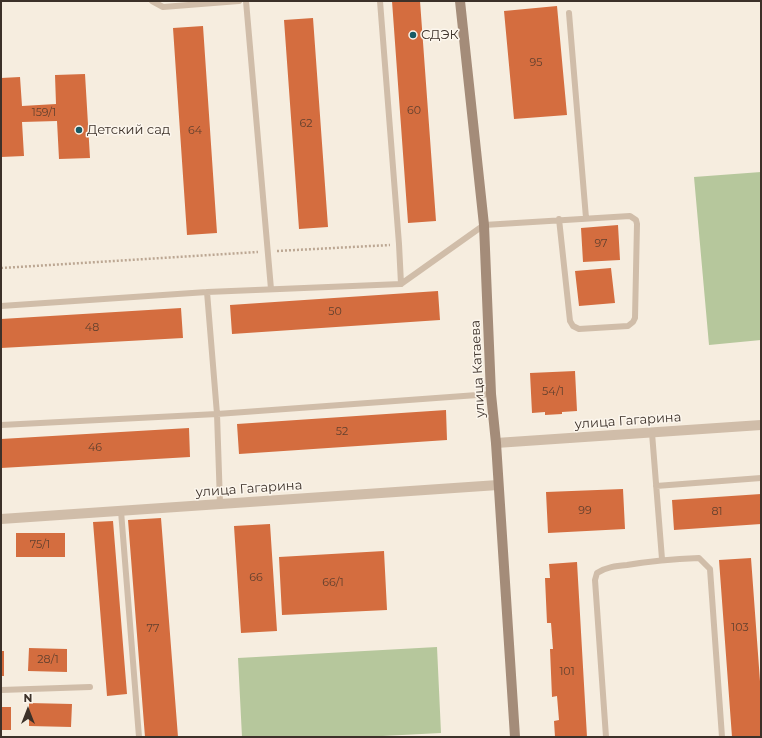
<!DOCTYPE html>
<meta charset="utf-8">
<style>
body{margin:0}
#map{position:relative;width:762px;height:738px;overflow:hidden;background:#f6eddf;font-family:Montserrat,sans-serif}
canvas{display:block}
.frame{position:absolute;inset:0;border:2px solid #3c3129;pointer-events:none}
.north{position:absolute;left:8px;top:690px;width:40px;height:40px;-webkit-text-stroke:3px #fcf6ed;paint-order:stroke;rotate:0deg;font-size:11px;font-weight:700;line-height:16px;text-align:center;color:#3c3129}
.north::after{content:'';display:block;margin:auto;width:14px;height:18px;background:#3c3129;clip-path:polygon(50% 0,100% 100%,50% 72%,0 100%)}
</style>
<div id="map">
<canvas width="762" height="738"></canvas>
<div class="frame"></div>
<div class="north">N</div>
</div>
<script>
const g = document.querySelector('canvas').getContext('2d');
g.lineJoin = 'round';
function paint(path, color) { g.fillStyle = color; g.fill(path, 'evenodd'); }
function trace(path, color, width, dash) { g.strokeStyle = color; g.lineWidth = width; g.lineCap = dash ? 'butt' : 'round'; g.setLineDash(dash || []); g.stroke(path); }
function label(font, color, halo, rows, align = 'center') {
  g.font = font + ' Montserrat,sans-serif'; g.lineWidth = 3; g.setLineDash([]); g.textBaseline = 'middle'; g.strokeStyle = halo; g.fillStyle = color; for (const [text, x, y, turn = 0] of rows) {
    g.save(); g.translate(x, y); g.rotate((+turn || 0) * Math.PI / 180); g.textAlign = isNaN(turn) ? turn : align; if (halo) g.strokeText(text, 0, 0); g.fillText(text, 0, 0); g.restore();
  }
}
paint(new Path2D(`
 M761 172V340L709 345 694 177Z
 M437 647 441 733 363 737H242L238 658Z`), '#b6c79c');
paint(new Path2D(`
 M392 1H420L436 221 408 223Z
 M557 6 567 115 514 119 504 11Z
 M313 18 328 227 299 229 284 20Z
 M203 26 217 233 187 235 173 28Z
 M85 74 90 158 59 159 57 121 22 122 24 156 1 157V78L20 77 22 106 56 104 55 75Z
 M618 225 620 260 583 262 581 228Z
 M611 268 615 303 579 306 575 271Z
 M438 291 440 320 232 334 230 305Z
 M181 308 183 338 1 348V319Z
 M575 371 577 411 562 412V414L545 415V412L532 413 530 373Z
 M446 410 447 440 239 454 237 424Z
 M189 428 190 457 1 468V439Z
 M623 489 625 529 548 533 546 492Z
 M761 494V524L674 530 672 500Z
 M161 518 178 737H145L128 520Z
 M113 521 127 694 107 696 93 522Z
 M270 524 277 631 241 633 234 526Z
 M16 533H65V557H16Z
 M384 551 387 610 282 615 279 557Z
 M751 558 761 695V737H732L719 560Z
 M577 562 587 737H555L554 721 559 720 557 696 552 697 550 649H553L551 623H547L545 578H550L549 564Z
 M29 648 67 649V672L28 671Z
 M1 651H4V676H1Z
 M29 703 72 704 71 727 29 726Z
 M1 707H11V730H1Z`), '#d46d3f');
trace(new Path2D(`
 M277 251 390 245
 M1 268 258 252`), '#bca793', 2.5, [2, 2]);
trace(new Path2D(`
 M152 1 163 7 239 1
 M246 1 271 289
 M380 1 399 244 401 284
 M569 13 586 218
 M207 292 217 414 220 503
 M1 306 207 292 401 284 484 225 630 216 636 220 637 224 635 318 633 322 628 326 579 329 573 326 570 321 559 219
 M1 425 217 414 491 394
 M652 433 662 559
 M656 486 761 478
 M121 511 139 737
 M1 690 90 687
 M606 737 595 580 597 573C606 567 616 566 627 565 651 561 674 559 699 558L710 569 722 737`), '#d0bda9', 6);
trace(new Path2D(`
 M496 443 761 425
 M1 519 498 485`), '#d0bda9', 10);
trace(new Path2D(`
 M460 1 484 225 491 394 496 443 515 737`), '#a48c79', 10);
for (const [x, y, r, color] of [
 [413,35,4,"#195a64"],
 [79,130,4,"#195a64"]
]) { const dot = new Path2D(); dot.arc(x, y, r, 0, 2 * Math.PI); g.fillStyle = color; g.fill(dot); trace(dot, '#fcf6ed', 1.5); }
label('11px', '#62402e', null, [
 ["95",536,63],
 ["60",414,111],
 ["159/1",44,113],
 ["62",306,124],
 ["64",195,131],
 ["97",601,244],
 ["50",335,312],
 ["48",92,328],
 ["54/1",553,392],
 ["52",342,432],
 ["46",95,448],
 ["99",585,511],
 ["81",717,512],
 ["75/1",40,545],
 ["66",256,578],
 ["66/1",333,583],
 ["103",740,628],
 ["77",153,629],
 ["28/1",48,660],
 ["101",567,672]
]);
label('13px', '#3c3129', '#fcf6ed', [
 ["СДЭК",421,35],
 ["Детский сад",87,130]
], 'left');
label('13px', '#3c3129', '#fcf6ed', [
 ["улица Катаева",478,369,-93],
 ["улица Гагарина",628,421,-4],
 ["улица Гагарина",249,489,-4]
]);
</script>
